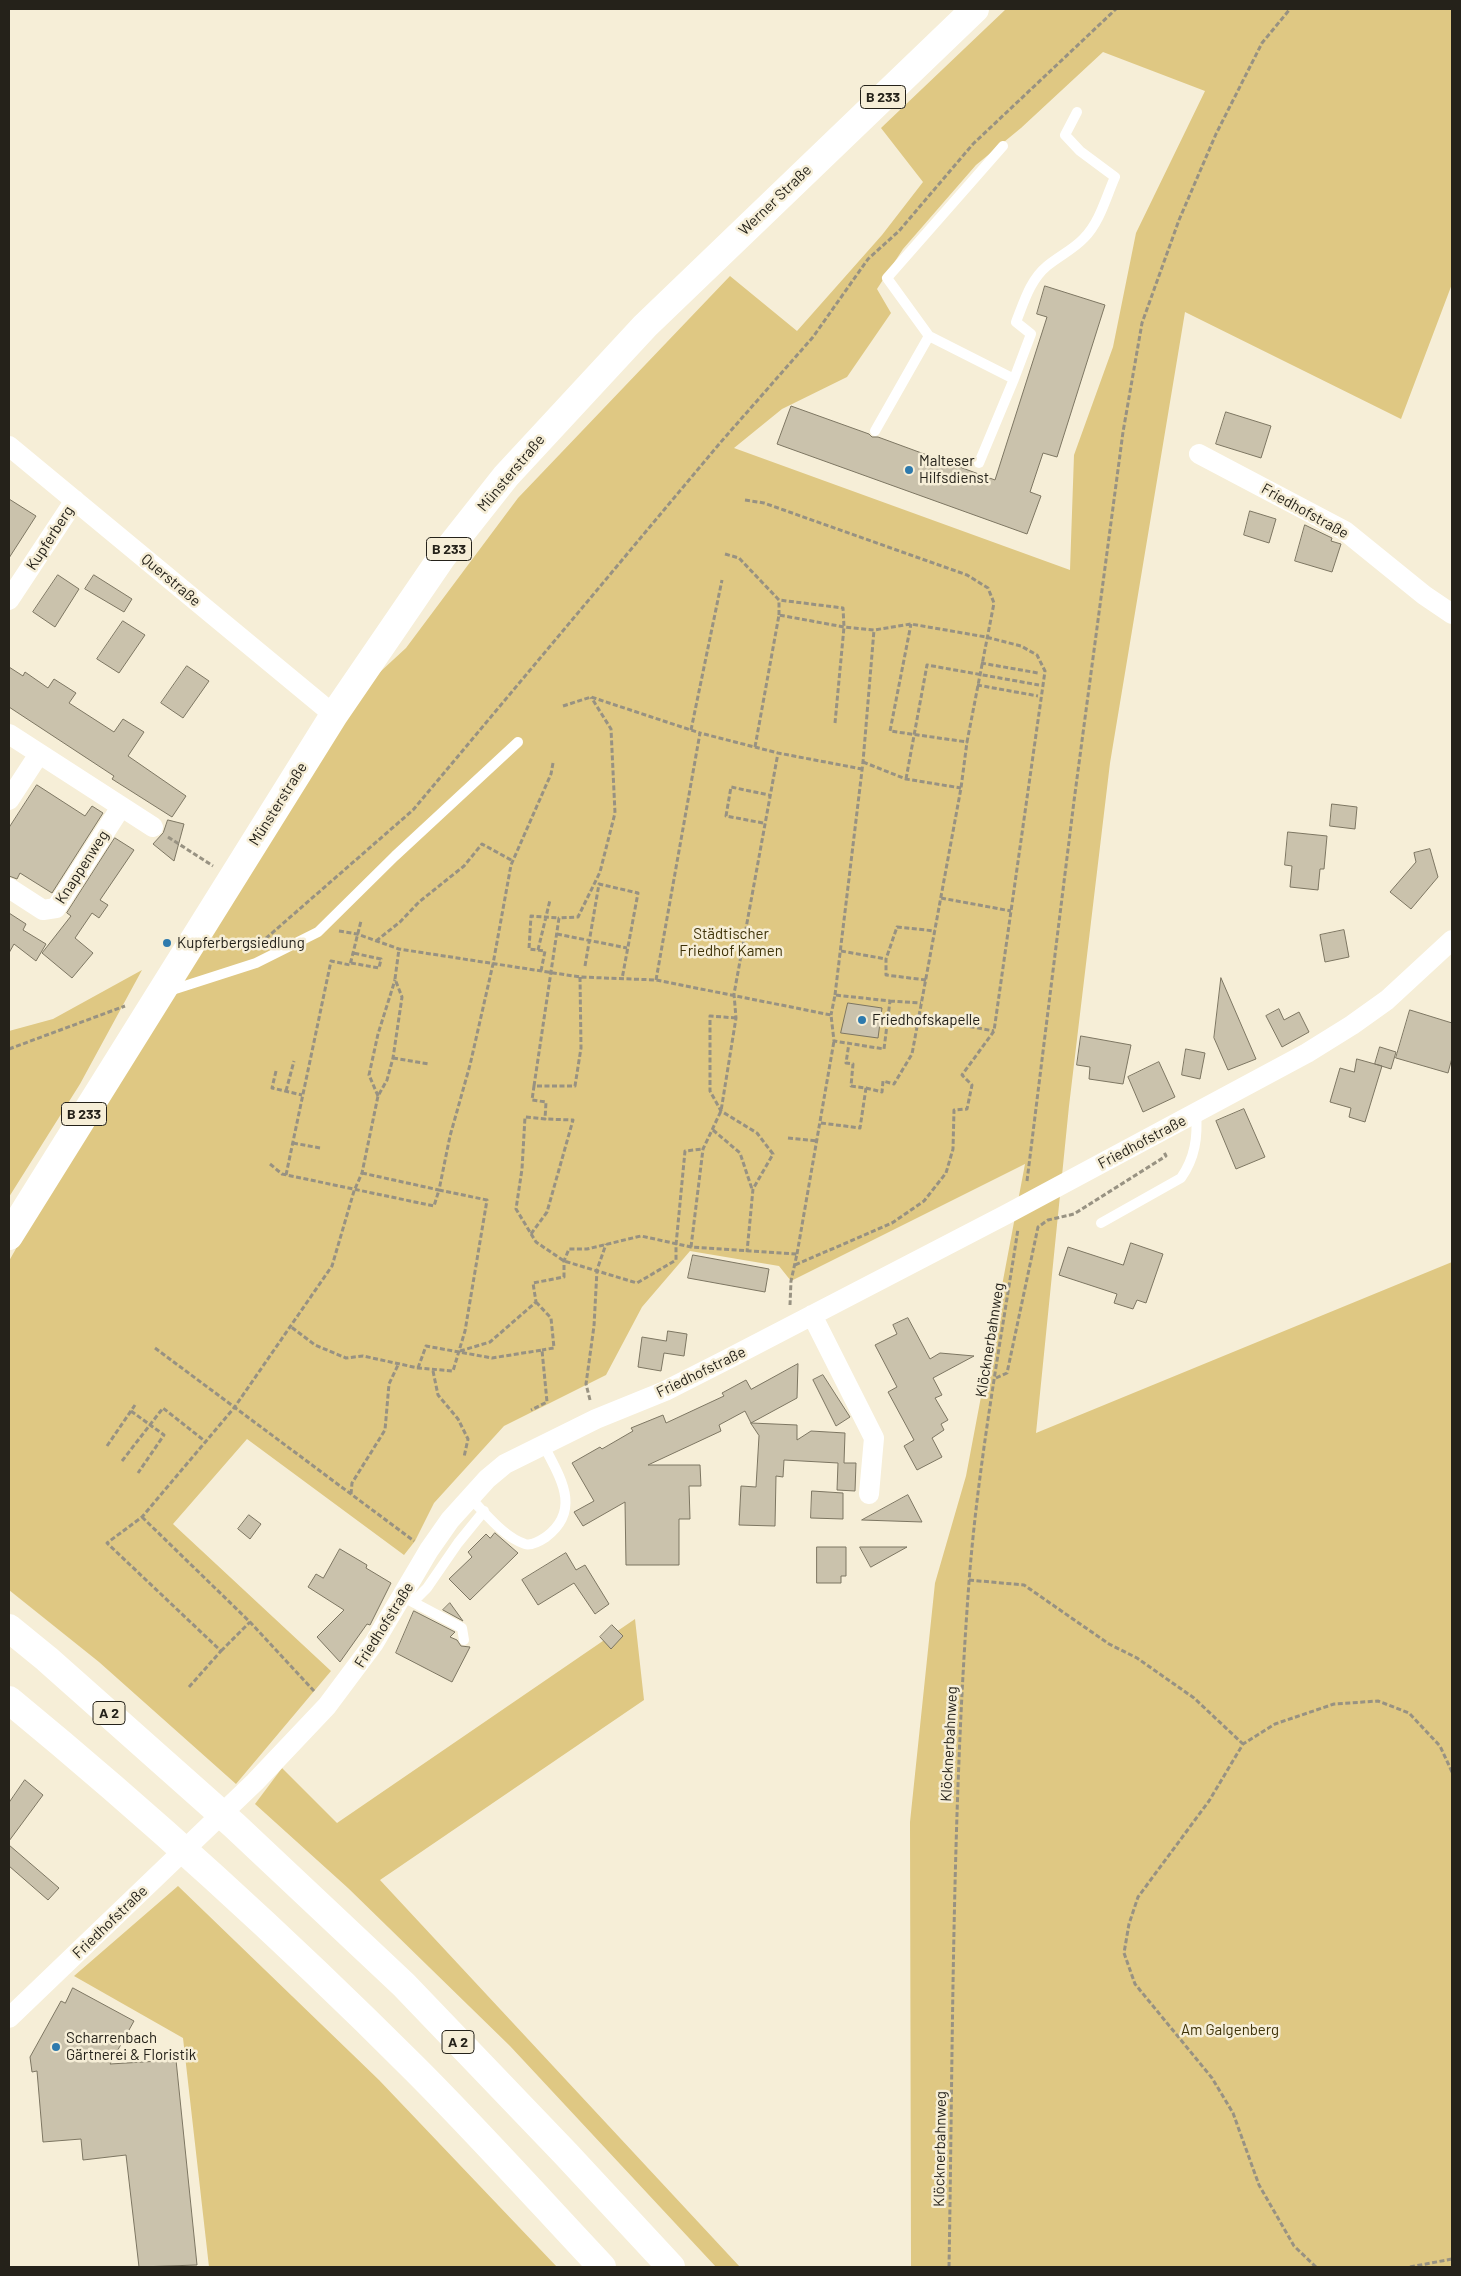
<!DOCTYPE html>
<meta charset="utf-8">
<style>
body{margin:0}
#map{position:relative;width:1461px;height:2276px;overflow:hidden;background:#f6eed7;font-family:Barlow,sans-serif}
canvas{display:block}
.frame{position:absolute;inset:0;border:10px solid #25221a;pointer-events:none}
</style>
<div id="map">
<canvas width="1461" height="2276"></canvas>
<div class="frame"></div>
</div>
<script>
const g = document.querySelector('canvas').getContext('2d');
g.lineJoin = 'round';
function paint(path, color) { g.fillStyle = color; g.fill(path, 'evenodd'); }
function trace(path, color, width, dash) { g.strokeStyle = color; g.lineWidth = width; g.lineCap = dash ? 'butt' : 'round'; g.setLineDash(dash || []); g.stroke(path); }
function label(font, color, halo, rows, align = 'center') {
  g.font = font + ' Barlow,sans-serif'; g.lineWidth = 5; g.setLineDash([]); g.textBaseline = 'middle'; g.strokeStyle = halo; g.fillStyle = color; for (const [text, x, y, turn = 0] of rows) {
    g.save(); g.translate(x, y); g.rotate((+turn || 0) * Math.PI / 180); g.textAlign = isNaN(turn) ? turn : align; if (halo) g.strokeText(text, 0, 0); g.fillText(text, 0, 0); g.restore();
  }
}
paint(new Path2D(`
 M1006 9H1452V284L1401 419 1185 312 1110 763 1069 1106 1036 1433 1452 1262V2267H911L910 1822 935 1583 966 1476 1025 1164 791 1281 779 1266 690 1251 642 1307 606 1375 504 1426 434 1503 415 1541 404 1555 247 1439 173 1524 331 1671 236 1784 99 1662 9 1590V1261L104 1093 342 707 406 648 518 498 730 276 797 331 882 235 923 182 881 128ZM1103 52 1205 91 1136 233 1113 347 1074 455 1070 570 734 448 782 409 847 377 891 313 877 289 903 249 976 165 1021 128Z
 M142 970 80 1084 9 1197V1031L53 1019Z
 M635 1619 644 1700 380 1880 740 2267H716L510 2046 348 1888 255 1804 282 1768 337 1823Z
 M178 1886 379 2080 557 2267H209L183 2038 74 1976Z`), '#dfc883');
const building = new Path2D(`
 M1045 286 1105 305 1057 457 1043 453 1030 492 1041 496 1027 534 777 444 791 406 869 434 872 437H878L995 480 1047 317 1037 314Z
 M1226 412 1271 426 1261 458 1216 444Z
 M9 499 36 516 9 558Z
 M1250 511 1276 519 1269 543 1244 535Z
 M1305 525 1332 538 1331 541 1341 544 1332 572 1295 561Z
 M58 575 79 589 55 627 33 612Z
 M94 575 132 599 124 612 85 589Z
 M123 621 145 635 119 673 97 659Z
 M187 666 209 681 183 718 161 703Z
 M9 667 23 676 25 672 48 688 54 679 76 693 69 703 114 732 123 719 144 732 128 756 186 796 172 817 112 779 114 776 9 707Z
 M37 785 85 816 92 806 103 813 52 893 20 873 17 879 9 876V828Z
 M1332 804 1357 807 1355 829 1330 826Z
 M168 820 184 824 174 861 153 844 163 833Z
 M1288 832 1327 836 1324 869H1320L1318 890 1290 887 1292 866 1285 865Z
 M115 838 134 850 100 900 108 905 99 918 92 913 75 938 93 953 72 978 42 953 71 916 67 913Z
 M1430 849 1438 877 1411 909 1390 892 1416 862 1414 853Z
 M9 913 26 924 23 930 46 944 36 961 14 944 9 953Z
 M1344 930 1349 957 1325 962 1320 935Z
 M1221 978 1256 1059 1228 1070 1214 1038Z
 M848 1003 882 1008 878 1038 841 1033Z
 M1279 1009 1284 1020 1299 1012 1309 1032 1282 1047 1266 1016Z
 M1410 1010 1452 1023V1058L1448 1073 1396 1058Z
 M1081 1036 1131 1045 1123 1084 1089 1079 1090 1067 1077 1065Z
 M1380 1047 1396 1052 1391 1069 1375 1064Z
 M1186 1049 1205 1053 1200 1079 1182 1075Z
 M1357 1059 1382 1066 1365 1122 1349 1117 1351 1108 1330 1102 1340 1068 1354 1072Z
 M1159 1062 1175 1097 1143 1112 1128 1077Z
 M1244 1109 1265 1157 1236 1169 1216 1121Z
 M1131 1243 1163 1254 1146 1303 1137 1300 1133 1309 1114 1303 1117 1294 1114 1293 1059 1275 1068 1247 1123 1265Z
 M693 1255 769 1269 765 1292 688 1278Z
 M908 1318 930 1359 940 1353 974 1356 933 1378 942 1395 935 1398 948 1420 941 1424 944 1430 932 1438 942 1457 917 1470 904 1446 914 1440 888 1392 897 1387 875 1345 897 1334 893 1325Z
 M668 1331 687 1334 684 1356 664 1353 661 1371 638 1367 642 1337 666 1341Z
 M798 1364 797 1398 751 1423 745 1411 719 1425 721 1431 648 1465H700L701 1486H689L690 1519H679V1565H626L625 1502 583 1526 574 1512 594 1501 572 1463 600 1447 602 1449 633 1431 631 1428 663 1415 666 1423 724 1396 722 1393 746 1380 751 1389Z
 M823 1375 850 1417 836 1426 813 1380Z
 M751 1423 797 1425V1440L811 1431 845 1433 844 1463H856L855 1491 837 1490 838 1463 784 1460 783 1477 776 1476 775 1526 739 1525 741 1486 756 1487 759 1436Z
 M812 1491 843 1493V1519L811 1518Z
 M908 1495 922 1522 862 1520Z
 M249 1515 261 1524 250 1539 238 1529Z
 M495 1533 518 1553 470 1600 449 1579 472 1557 468 1552 486 1534 490 1538Z
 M817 1547H846V1576H841V1583H817Z
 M860 1547H907L871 1567Z
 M340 1549 367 1565 366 1568 391 1583 370 1625 367 1624 340 1662 317 1637 344 1610 308 1587 316 1574 323 1578Z
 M566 1553 576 1570 585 1565 609 1604 595 1614 574 1583 538 1605 522 1580Z
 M450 1603 463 1621 443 1610Z
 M414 1611 455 1632 450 1637 457 1640 461 1646 470 1647 452 1682 396 1653Z
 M612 1625 623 1636 611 1649 600 1637Z
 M25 1780 43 1795 9 1841V1803Z
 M9 1845 59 1888 48 1900 9 1866Z
 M73 1988 134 2021 110 2064 176 2060 197 2265 139 2267 126 2155 83 2160 81 2139 43 2142 37 2071 32 2072 30 2057 61 2001 65 2003Z`);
paint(building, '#cac2ac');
trace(building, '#7d7662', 1);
trace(new Path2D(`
 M745 500 764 503 967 575 988 588 994 603 967 742 890 731 911 624
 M725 554 739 558 779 600 843 608 844 627 835 723
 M779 615V600
 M981 663 1038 673
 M977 685 1038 696
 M563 706 591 697 700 733
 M691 730 722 580
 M755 747 779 615 844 627 874 630 911 624 986 637 1021 646 1037 655 1045 671 994 1031 962 1075 972 1085 967 1109 954 1110 953 1149 946 1173 924 1201 892 1223 795 1265
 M863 762 906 779 961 788
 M906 779 927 665 1039 685
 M763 823 726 816 731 787 769 795
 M168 837 213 866
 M941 898 1011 911
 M339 931 357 934 399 949 580 977 656 980 831 1015 834 1041 884 1049 890 1001 835 995 831 1015
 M557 934 627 948
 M376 941 400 922 419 902 464 866 482 844 513 861
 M246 949 264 940 413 810 720 443 813 337 868 259 899 231 973 144 1116 9
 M538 950 550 900
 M841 951 886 959
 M351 963 379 968 381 959 353 953
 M585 966 599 884 638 893 622 979
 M541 971 545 951 529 949 531 916 559 918
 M580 977 581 1048 575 1086H534L532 1100 546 1102 545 1119 525 1117 522 1169 516 1209 536 1242 564 1261 637 1283 676 1260V1245L685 1151 703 1149
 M656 980 700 733 778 753 862 769
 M926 980 886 975V959L897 927 935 931
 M835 995 863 762 874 630
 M890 1001 921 1003
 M918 1017 994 1031
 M736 1018 710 1016V1091L721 1111 757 1133 773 1154 753 1189 747 1252
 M9 1049 125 1006
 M393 1058 429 1064
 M276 1071 272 1088 302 1095
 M534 1086 559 918 578 917 600 872 615 813 611 729 591 697
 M866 1088 882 1092 883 1081 894 1084 912 1054 961 788 967 742
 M286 1091 294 1061
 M378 1096 369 1075 378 1034 395 980
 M821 1123 860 1128 866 1088 851 1086 853 1064 846 1063 849 1043
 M713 1130 740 1153 752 1189
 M788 1138 818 1141
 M293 1143 320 1148
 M270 1164 282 1174 434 1206 439 1190 487 1200 465 1331 453 1371 418 1368 363 1356 346 1358 315 1345 290 1326
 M362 1173 439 1190 450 1136 470 1065 493 964 511 865 551 774 553 763
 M286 1175 331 961 350 965 361 921
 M1027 1181 1074 801 1123 432 1142 323 1179 220 1216 134 1262 43 1290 9
 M531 1234 547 1212 573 1120 545 1119
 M691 1247 703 1149 721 1111 736 1018 734 994 778 753
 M797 1254 834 1041
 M536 1302 551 1318 554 1348 542 1350
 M155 1348 414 1541
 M460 1351 490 1342 536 1302 533 1283 564 1277V1261L569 1249H587L641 1236 691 1247 797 1254 791 1281 790 1305
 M418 1368 426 1346 492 1358 542 1350 547 1402 531 1410
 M433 1371 438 1395 458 1419 468 1439 464 1457
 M996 1378 1007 1373 1038 1227 1048 1220 1074 1214 1166 1156 1164 1152
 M590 1400 586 1384 594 1326 597 1270 606 1244
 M131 1411 164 1435 138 1473
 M107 1446 135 1405
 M122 1461 163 1408 206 1442
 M351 1494 352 1483 385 1430 389 1384 398 1365
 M142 1517 250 1622 314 1691
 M969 1580 1024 1585 1109 1644 1137 1658 1194 1698 1243 1744
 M221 1651 250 1622
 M189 1687 221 1651 107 1543 142 1517 234 1408 332 1266 354 1191 362 1173 378 1096 387 1080 393 1058 402 997 395 979 399 949
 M949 2267C953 2039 952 1810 969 1582 978 1464 1000 1346 1018 1229
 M1316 2267 1294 2246 1259 2185 1233 2113 1212 2078 1135 1984 1124 1953 1129 1924 1138 1897 1209 1801 1243 1744 1275 1724 1334 1704 1378 1701 1409 1713 1440 1746 1452 1772
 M1410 2267 1452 2259`), '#989282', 3, [5, 2.5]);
trace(new Path2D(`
 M929 336 1014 379 979 463
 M1014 379 1031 334 1016 322C1024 302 1030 280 1047 266 1059 256 1074 249 1084 238 1100 222 1106 197 1115 177L1080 151 1065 135 1077 112
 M875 431 929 336 887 278 1003 146
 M169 991 256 963 318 932 395 856 518 742
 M1101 1223 1181 1178C1195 1158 1198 1137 1196 1113
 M469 1497C485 1512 503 1537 525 1544 532 1546 540 1541 546 1537 583 1509 559 1476 543 1444
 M407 1599 462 1628 464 1640
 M413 1602 427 1588 458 1543 484 1511`), '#fff', 10);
trace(new Path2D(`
 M9 446 334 715
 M1199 454 1345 531 1424 595 1452 614
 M9 600 75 500
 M9 734 153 827
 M9 800 39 754
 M9 888 43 910 56 908 121 807
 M812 1315 874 1438 869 1494
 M9 2018 255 1782 327 1706 374 1643 429 1550 450 1520 487 1479 505 1464 596 1419 665 1391 724 1361 1007 1214 1307 1053 1352 1025 1387 1000 1452 940`), '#fff', 20);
trace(new Path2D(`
 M9 1236 334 715 442 557 506 476 645 326 975 9`), '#fff', 28);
trace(new Path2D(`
 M9 1628 47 1659 235 1826 404 1985 566 2154 671 2267
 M9 1700C150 1816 286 1940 415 2069 479 2133 540 2201 602 2267`), '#fff', 28);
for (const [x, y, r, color] of [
 [909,470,5,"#2e7aad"],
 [167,943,5,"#2e7aad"],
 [862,1020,5,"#2e7aad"],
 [56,2047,5,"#2e7aad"]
]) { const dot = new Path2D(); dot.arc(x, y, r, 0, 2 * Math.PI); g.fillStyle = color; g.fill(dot); trace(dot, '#f6eed7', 2); }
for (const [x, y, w] of [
 [883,97,45],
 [449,549,45],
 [84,1114,45],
 [109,1713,32],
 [458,2042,32]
]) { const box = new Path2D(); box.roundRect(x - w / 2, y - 11.5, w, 23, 4); g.fillStyle = '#f6eed7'; g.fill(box); trace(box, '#25221a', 1); }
label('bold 14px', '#25221a', null, [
 ["B 233",883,97],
 ["B 233",449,549],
 ["B 233",84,1114],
 ["A 2",109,1713],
 ["A 2",458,2042]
]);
label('15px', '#25221a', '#f6eed7', [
 ["Werner Straße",775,200,-44],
 ["Münsterstraße",511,473,-50],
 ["Friedhofstraße",1305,511,29],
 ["Kupferberg",50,538,-57],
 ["Querstraße",171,580,40],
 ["Münsterstraße",278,804,-58],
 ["Knappenweg",82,867,-57],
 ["Friedhofstraße",1142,1142,-28],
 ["Klöcknerbahnweg",990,1340,-81],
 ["Friedhofstraße",701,1372,-26],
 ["Friedhofstraße",384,1625,-58],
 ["Klöcknerbahnweg",949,1744,-87],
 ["Friedhofstraße",110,1922,-44],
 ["Klöcknerbahnweg",940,2149,-89]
]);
label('15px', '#25221a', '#f6eed7', [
 ["Malteser",919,461],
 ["Hilfsdienst",919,478],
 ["Kupferbergsiedlung",177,943],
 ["Friedhofskapelle",872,1020],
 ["Scharrenbach",66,2038],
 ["Gärtnerei & Floristik",66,2055]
], 'left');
label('15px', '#3f3308', '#f6eed7', [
 ["Städtischer",731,934],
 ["Friedhof Kamen",731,951],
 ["Am Galgenberg",1230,2030]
]);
</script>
